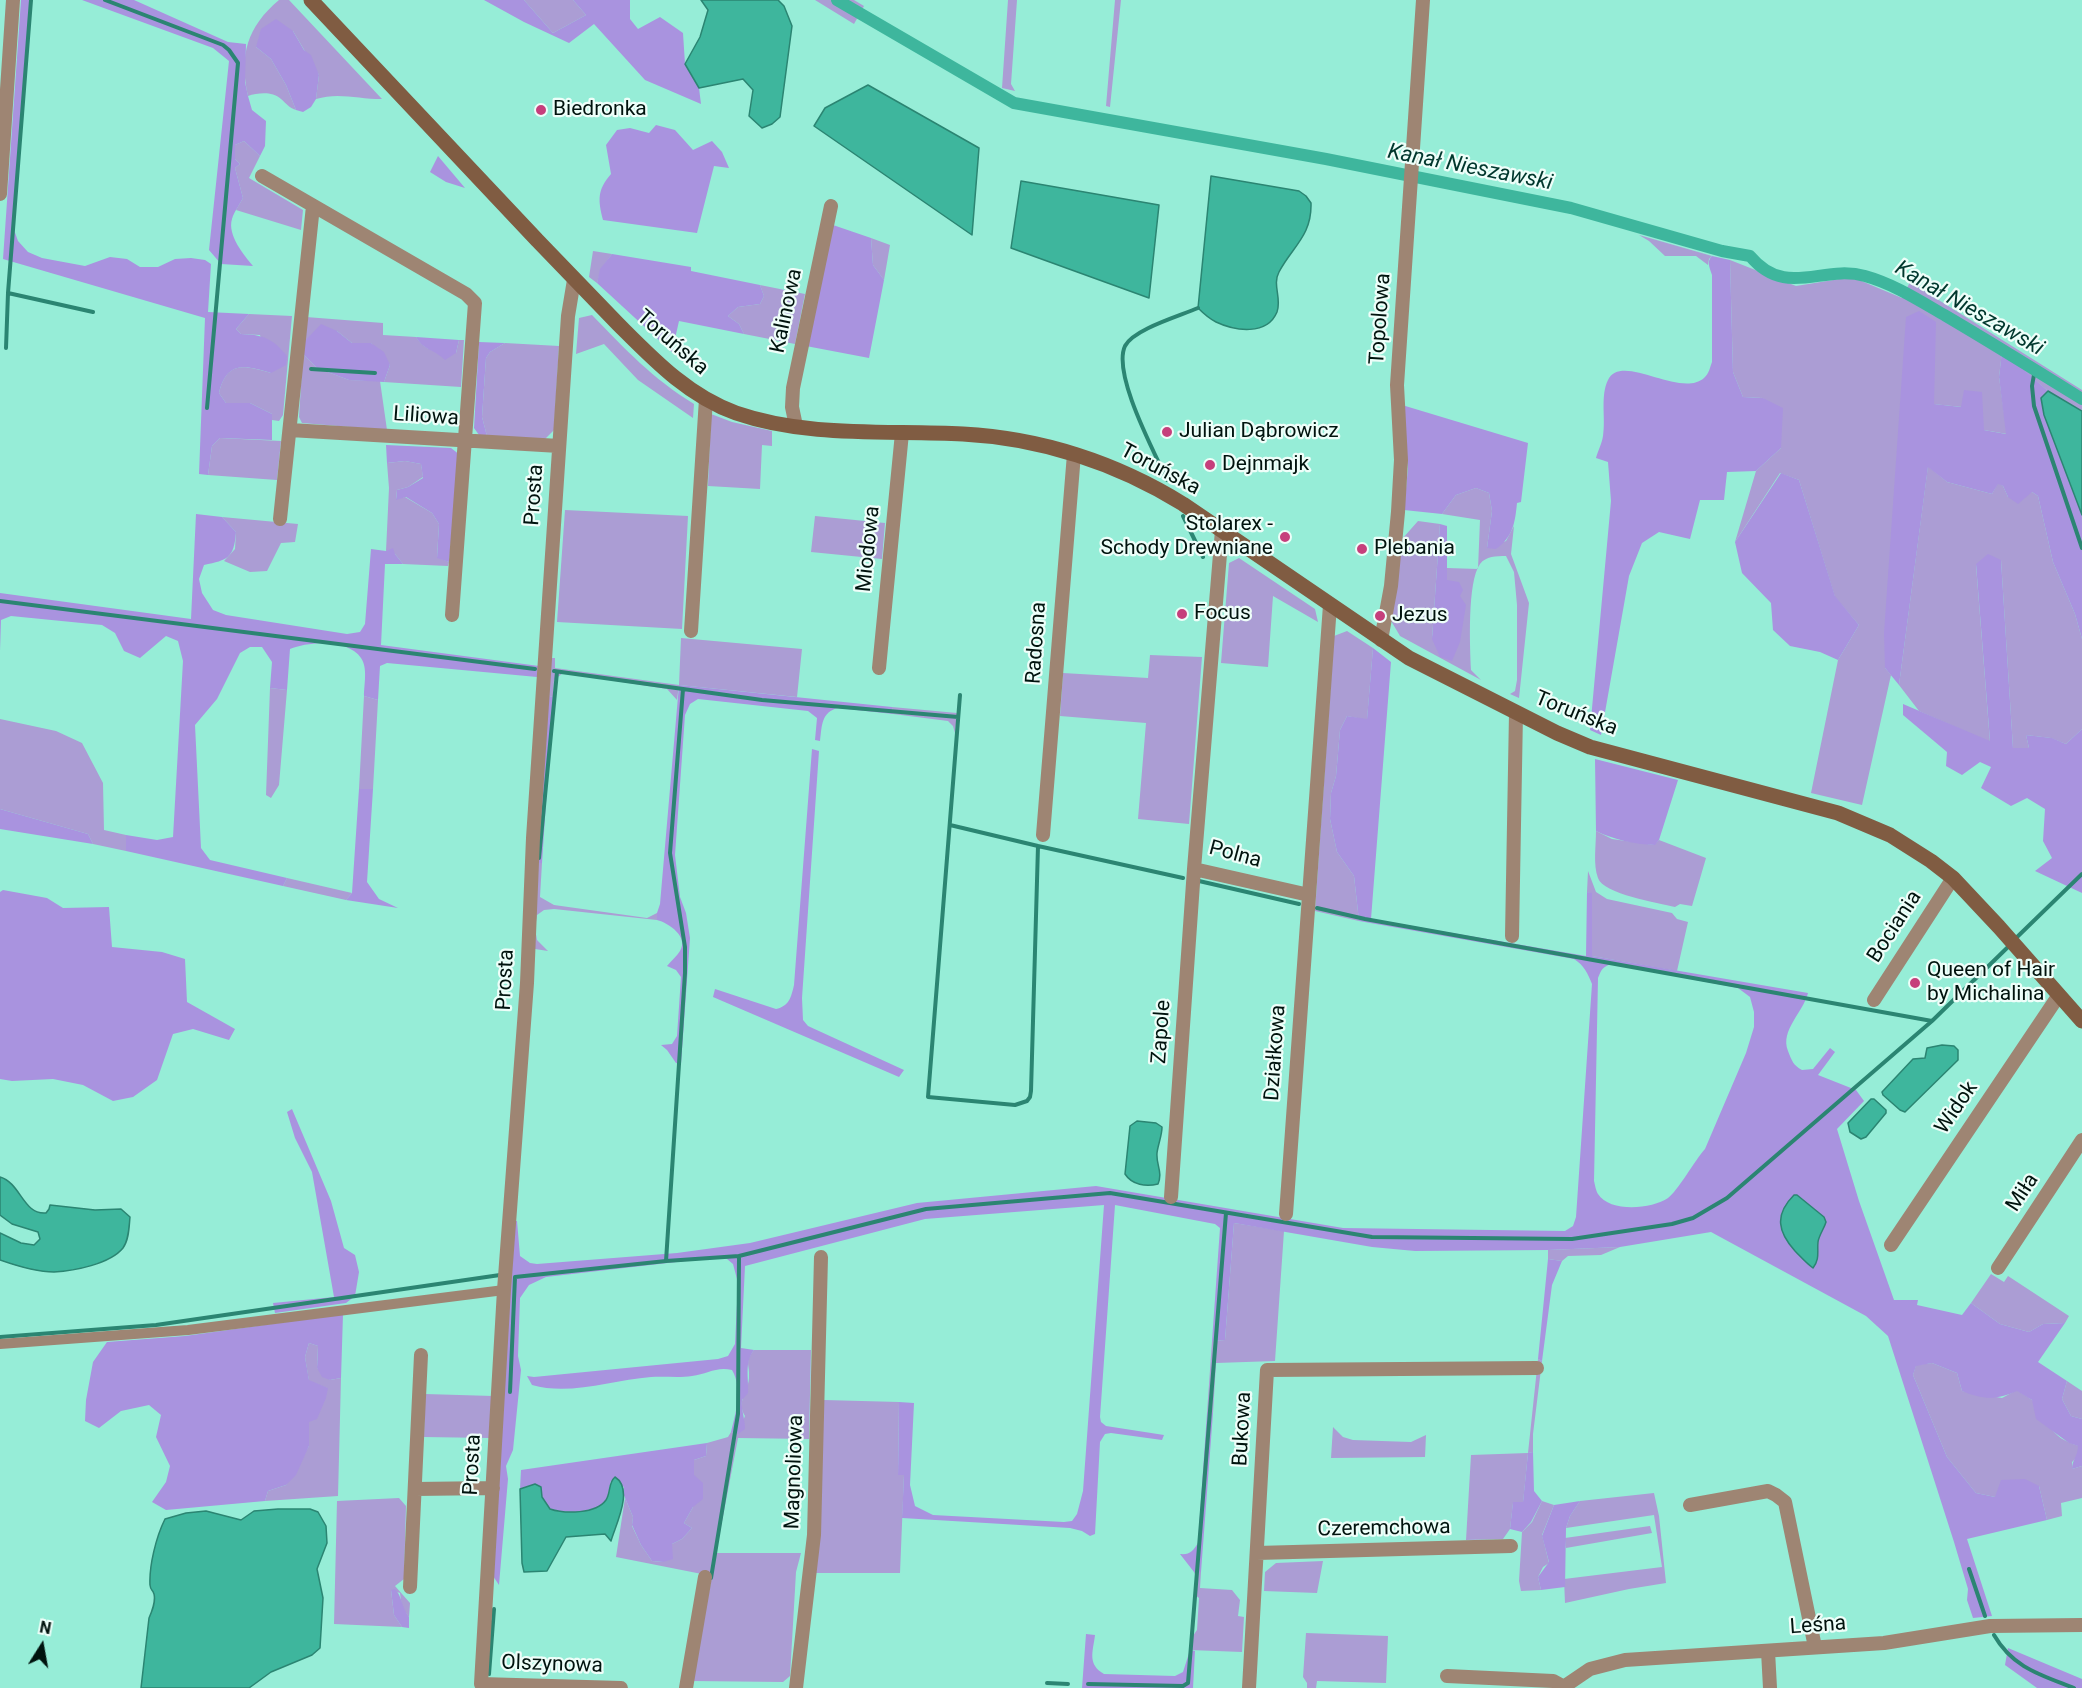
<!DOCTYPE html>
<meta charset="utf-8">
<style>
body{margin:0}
#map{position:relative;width:2082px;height:1688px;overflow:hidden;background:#96edd7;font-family:Roboto,sans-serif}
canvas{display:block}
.north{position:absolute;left:12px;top:1616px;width:60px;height:60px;-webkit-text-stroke:4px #eefef9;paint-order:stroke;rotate:11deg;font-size:16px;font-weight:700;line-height:24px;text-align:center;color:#00130e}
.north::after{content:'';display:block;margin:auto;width:21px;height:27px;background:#00130e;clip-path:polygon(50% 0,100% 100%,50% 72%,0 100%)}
</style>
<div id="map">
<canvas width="2082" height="1688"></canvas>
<div class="north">N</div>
</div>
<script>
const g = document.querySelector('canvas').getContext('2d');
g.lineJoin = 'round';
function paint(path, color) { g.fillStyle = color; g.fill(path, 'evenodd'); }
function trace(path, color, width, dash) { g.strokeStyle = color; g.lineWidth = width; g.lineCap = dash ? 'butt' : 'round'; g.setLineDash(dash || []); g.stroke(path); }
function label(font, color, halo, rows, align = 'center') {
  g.font = font + ' Roboto,sans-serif'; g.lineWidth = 4.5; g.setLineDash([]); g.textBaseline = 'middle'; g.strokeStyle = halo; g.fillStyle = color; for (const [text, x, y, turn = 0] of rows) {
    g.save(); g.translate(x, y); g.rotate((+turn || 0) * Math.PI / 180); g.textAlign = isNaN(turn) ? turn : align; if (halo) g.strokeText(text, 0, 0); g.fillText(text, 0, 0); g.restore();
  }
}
paint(new Path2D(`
 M279 0H289L382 99C358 99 338 92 316 99L319 75 293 31 256 47 271 59 286 85 296 110C289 108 286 103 281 99 272 91 258 93 248 96 239 55 247 27 279 0Z
 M524 0H573L586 15 553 33Z
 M815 0H854L864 6 854 24Z
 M1008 0H1017L1011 84 1015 91 1002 88Z
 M1115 0H1121L1110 107 1106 106Z
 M244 141 260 156 249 178 303 210 301 230 236 210 243 198 235 168 240 164 235 159V145Z
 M1639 235 1712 256 1709 259 1708 265 1696 256H1665L1649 241Z
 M871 238 890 245 884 280 873 265Z
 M593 251 612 254 601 269 597 283 589 277Z
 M1730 260 1796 286 1852 277 1902 298 1910 282 2082 390V411L2048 391 2002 352 1999 377 2007 434 1984 430 1962 407 1933 404 1935 322 1885 668 1891 675 1862 805 1811 793 1838 660 1859 625 1835 597 1799 480 1780 473 1735 542 1756 471 1781 448 1763 398 1743 397 1733 372Z
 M760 285 805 294 795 344 744 334 739 324 728 316 738 307 760 304 764 296Z
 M249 314 292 316 283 415 279 421 272 420V414L250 403H226L219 393C227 361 243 365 271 373L260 335 241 334 236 329Z
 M592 315C626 350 652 378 694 404L693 418 638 380 604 344 576 354 579 318Z
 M306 317 383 323V335L416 337C426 353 439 352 456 353L459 340H464L461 387 384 382 390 365 371 343H352L337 331 303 343Z
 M505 343 559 346 554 430 543 441 487 436 482 417 486 358 490 352Z
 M303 354 317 368 349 380 380 381 387 430 302 423 299 417Z
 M711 414 732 422 772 431V446L762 445 760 489 708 486Z
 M220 438 281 441 277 480 208 475 212 446Z
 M405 461 421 464 423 477 408 487 397 490 396 499 405 497 432 513 439 524 437 557 449 562 448 566 403 564 395 554 386 551 389 488 387 463Z
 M1928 466 1947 482 1992 494 1998 483 2003 486 2008 497 2032 492 2038 496 2053 562 2075 614 2082 639V729L2066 744 2051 738 2026 735 2029 748H2013L2001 560 1976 565 1990 742 1919 711 1899 685Z
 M1476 488 1489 493 1492 511 1487 548 1506 541 1514 526 1511 554 1529 603 1519 698 1510 694 1515 691 1517 680V605L1514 572 1506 556C1496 556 1486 556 1480 564 1467 582 1470 647 1471 670L1481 680 1400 636 1390 619 1403 538 1418 521 1440 524 1432 639 1447 581V568L1478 569 1480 520 1442 514 1456 495Z
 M565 510 688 516 682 629 557 622Z
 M815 516 885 523 882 559 811 552Z
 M222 517 298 524 295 542 281 543 267 571 250 572 224 561 235 549 236 532Z
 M1239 558 1315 609 1318 622 1273 596 1268 667 1221 663 1229 563Z
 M1347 631 1373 648 1367 720 1347 716 1340 730 1336 776 1331 793 1330 819 1337 852 1354 876 1359 921 1315 911 1334 636Z
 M681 638 802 649 797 697 679 685 677 700 667 689 563 673 554 680 553 697 546 695 550 658H555V668L679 685Z
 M1150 655 1202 657 1189 824 1138 819 1146 723 1060 716 1063 673 1148 678Z
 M270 688 287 690 279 785 271 798 266 795Z
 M364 696 378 700 373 789H359Z
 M892 707 957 713 955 733 953 726 948 721 893 714Z
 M0 719 56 731 82 743 103 783 104 830 126 835V851L93 844 88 834 0 809Z
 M1596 831 1612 839 1654 845 1659 840 1706 858 1692 906 1680 904 1675 907C1659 903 1603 894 1598 878 1593 865 1596 846 1596 831Z
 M535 863H542L540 897 554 905 647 918 657 913V920L554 909 544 910 537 915 535 928 537 940 548 951 535 949 533 959Z
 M1588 871 1596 892 1607 899 1672 913 1677 919 1688 922 1677 971 1592 956V894L1587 892Z
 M287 878 352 893 346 900 283 886Z
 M1234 1223 1284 1231 1275 1361 1216 1363 1213 1413H1207L1212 1341 1225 1340Z
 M1620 1247 1601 1255 1568 1256 1562 1261 1548 1259V1250Z
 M1991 1274 2004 1282 2008 1276 2069 1316 2065 1323 2043 1324 2029 1332 2000 1324 1971 1303Z
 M309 1343 318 1346 317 1368 330 1380 341 1378 338 1496 265 1501 268 1491 286 1485 309 1446V1421L327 1388 309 1381 305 1357Z
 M754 1350H811L809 1439 738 1438 716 1553H801L796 1572 790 1676 783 1682 692 1681 712 1576 616 1557 625 1498 633 1517 632 1526 641 1545 652 1561 663 1562 672 1544 682 1539 692 1528 684 1523 693 1507 694 1460 706 1456 707 1443 728 1437 731 1432 738 1433 745 1416C736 1401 748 1393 749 1378 750 1364 744 1363 754 1350Z
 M1538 1359 1542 1361 1533 1434V1452L1528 1453 1523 1503H1513L1510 1529 1503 1539 1466 1540 1471 1455 1528 1453Z
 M1932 1363 1957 1373 1962 1391 2002 1398 2017 1390C2022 1394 2029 1397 2033 1401 2050 1422 2048 1437 2079 1446L2078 1456 2072 1462V1469L2082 1466V1498L2061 1503 2062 1516 2047 1520 2039 1486 1995 1497 1976 1493 1947 1457 1913 1375 1916 1365Z
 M2067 1381 2082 1391V1419L2071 1416 2062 1399Z
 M425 1394 493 1396 490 1438 424 1437Z
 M824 1400 899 1402 898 1474 904 1475 900 1573H816Z
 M1333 1427 1343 1437 1353 1440 1411 1442 1426 1435 1425 1457 1331 1458Z
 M1654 1493 1659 1516 1666 1583 1629 1589 1565 1603 1564 1579 1662 1567 1654 1515 1566 1528 1570 1516 1580 1501Z
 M399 1498 406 1506 404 1579 395 1586 410 1603 409 1617 402 1608 400 1593 391 1590 394 1615 402 1627 334 1624 337 1501Z
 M1542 1501 1554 1505 1542 1535 1549 1563 1543 1567 1538 1577 1541 1590 1521 1591 1519 1581 1522 1532 1532 1522Z
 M1650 1526 1652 1533 1566 1548 1565 1538Z
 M1323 1561 1317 1593 1264 1591 1265 1572 1276 1563Z
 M1194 1572H1201L1200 1588 1232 1590 1240 1600 1238 1616 1244 1617 1242 1652 1190 1650 1192 1637 1197 1630 1199 1598 1195 1595 1196 1576Z
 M1306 1633 1388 1636 1386 1683 1317 1681 1316 1688H1307V1683L1303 1677Z`), '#ab9dd4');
paint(new Path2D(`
 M21 0H31L13 227 18 241 28 252 42 258 58 261 85 266 110 257 127 259 140 267H158L175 259 191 258 205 260 211 264 208 312 249 314 236 329 241 334C264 335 272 338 287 356L286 365 271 373C244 365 227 361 219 393L226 403H250L272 414V440L220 438 212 446 208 475 199 474 205 318 3 259Z
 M82 0H134L228 42 246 44 245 82 248 96 252 110 266 121 265 146 260 156 244 141 235 145V159L240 164 235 168 243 198C240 204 234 212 232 219 227 235 244 255 253 266L221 264 209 250 229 61 213 48Z
 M484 0H524L553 33 586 15 573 0H630V19L638 29 660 17 683 33 685 64 699 88 701 104 645 80 594 24 569 43 524 22Z
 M276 19 293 31 304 50 311 55 319 75 316 99 311 107 303 112 296 110 286 85 271 59 256 47 261 29Z
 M656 125 675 130 693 150 712 141 722 152 729 168 714 166 697 233 603 220C598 200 597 190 611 174L606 145 617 130 630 128 649 133Z
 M438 156 465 188 446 182 430 172Z
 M833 225 871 238 873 265 884 280 869 358 806 346Z
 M612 254 691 267V271L760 285 764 296 760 304 738 307 728 316 739 324 744 334 679 321 672 352 597 283 600 269Z
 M1712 256 1730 260 1733 372 1743 397 1763 398 1783 408 1781 448 1756 471 1727 472 1724 500H1700L1690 539 1659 532 1642 543 1629 576 1601 735 1590 730 1611 501 1608 462 1596 458C1598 451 1602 443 1603 436 1606 419 1600 396 1608 380 1622 352 1680 399 1704 378 1709 374 1710 367 1712 362V275C1710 268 1706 262 1712 256Z
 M1919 311 1936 322 1934 404 1961 407 1964 390 1982 392 1984 430 2006 434 1999 377 2002 351 2048 391 2041 398 2044 415 2082 515V639L2075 614 2053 562 2038 496 2032 492 2018 504 2008 497 2003 486 1998 484 1992 494 1947 482 1928 467 1899 685 1885 668 1884 633 1906 317Z
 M321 324 337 331 352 343H371L384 352 390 365 384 382 349 380 317 368 303 354V343Z
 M416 337 459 340 456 353 445 360C434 349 424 351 416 337Z
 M479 342 505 343 490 352 486 358 482 417 487 436 479 435 474 428Z
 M1402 405 1528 443 1521 502 1517 503C1515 523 1513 537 1496 549L1487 548 1492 511 1489 493 1476 488 1456 495 1442 514 1404 510 1408 468Z
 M386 445 451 448 460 455 449 562 437 558 439 524 432 513 406 497 396 500 397 490 408 487 423 478 421 464 405 461 387 463Z
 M1781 473 1799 480 1835 596 1859 625 1838 660 1820 652 1790 646 1773 630 1771 603 1742 573 1735 542Z
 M196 514 222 517 236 532C234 558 228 560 204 565L199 579 202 593 213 610 226 615 347 634 360 632 365 624 371 549 386 551 393 548 395 554 403 564H385L381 645 539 666 537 677 387 663 380 666 378 700 364 696C364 685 368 668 361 658 349 639 309 641 290 649L287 690 270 688 272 662 262 647H250L240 653 217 699 195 725 201 848 210 860 287 878 283 886 126 851V835L157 840 173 837 183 661 178 641 166 636 140 658 124 651 115 633 102 625 11 616 1 620 0 651V593L191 619Z
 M1440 524 1447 526V580L1459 582 1463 590 1460 596 1466 605 1460 642 1452 661 1440 657 1432 639Z
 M1988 554 2001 560 2013 748H2029L2026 735 2052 738 2066 744 2082 729V893L2035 871 2052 858 2043 841 2045 809 2027 798 2011 806 1981 788 1991 767 1980 762 1962 775 1946 766 1947 752 1903 715V704L1990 741 1976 564Z
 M1373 648 1391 662 1371 919 1586 956 1587 892 1592 893V956L1808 993C1803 1013 1780 1030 1788 1051 1792 1061 1793 1065 1802 1070L1813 1069 1830 1048 1835 1052 1818 1075 1856 1090 1864 1101 1837 1129 1859 1201 1894 1300H1918L1917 1305 1962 1315 1971 1303 2000 1324 2029 1332 2043 1324 2065 1323 2038 1362 2067 1381 2062 1399 2071 1416 2082 1419V1466L2072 1469C2072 1460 2078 1456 2078 1446L2069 1443 2036 1419 2032 1400 2017 1391C1997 1400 1983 1400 1962 1391L1957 1373 1932 1363 1916 1366 1913 1375 1947 1457 1976 1493 1995 1497 2001 1480 2025 1479 2039 1486 2047 1520 1967 1539 1992 1616 1973 1618 1967 1600 1968 1589 1954 1542 1888 1336 1866 1316 1711 1232 1620 1247 1548 1250 1415 1251 1372 1247 1234 1223 1225 1340 1212 1341 1220 1228 1215 1224 1115 1205 1100 1417 1101 1422 1106 1426 1164 1435 1162 1440 1111 1433 1105 1434 1100 1442 1095 1534 1090 1536 1082 1531 1070 1528 902 1518 904 1475H898L899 1402 914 1403 910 1485 915 1506 933 1515 1064 1522 1072 1521 1077 1514 1083 1491 1104 1205 925 1219 745 1266 741 1348 754 1350C744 1363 749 1378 748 1393L742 1400C741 1410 745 1418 745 1429L738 1434 731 1432C736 1412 743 1389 732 1370 717 1366 707 1374 692 1376 679 1378 664 1376 651 1377 612 1380 570 1396 532 1385L527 1376 534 1377 718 1359 728 1356 735 1344 738 1283 733 1264 727 1259 720 1257 546 1277 529 1285 520 1298 518 1356 521 1370 513 1450 506 1466 508 1479 499 1585 493 1576 513 1221H517L520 1256 530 1263 537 1264 677 1253 750 1243 917 1203 1096 1186 1343 1228 1565 1231 1573 1226 1576 1217 1592 984C1588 974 1584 965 1574 959L1359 921 1354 876 1337 852 1330 819 1331 793 1336 776 1340 730 1347 716 1367 719ZM1612 964 1738 988 1750 997 1754 1012V1027L1746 1053 1705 1149C1695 1160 1677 1192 1668 1198 1652 1209 1610 1213 1598 1194 1596 1191 1595 1185 1594 1181L1598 978C1601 970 1603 966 1612 964Z
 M679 685 892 707 893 714 838 708C821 712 822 726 820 741L815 740 817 718 808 711 698 699 690 704 685 715 675 855 680 897 686 913 690 938 681 1064 676 1063 667 1050 661 1045 672 1044 677 1036 681 977 676 970 667 966C671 961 677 956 680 951 689 937 669 923 657 920V913L660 904Z
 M546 695 553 697 542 863H535Z
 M812 749 819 751 802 998 803 1020 808 1026 904 1070 899 1077 713 997 715 989 776 1009C789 1006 791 998 794 985Z
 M1595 759 1678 780 1659 840 1655 845C1633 844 1615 840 1596 831Z
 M359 789H373L367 882 379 899 398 908 346 900 352 893Z
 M0 809 88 834 93 844 0 829Z
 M3 890 47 898 63 908 109 907 112 947 162 952 185 959 187 1002 235 1029 229 1040 193 1029 173 1034 157 1080 133 1097 113 1101 83 1085 53 1079 12 1081 0 1079V892Z
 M292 1109 331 1201 344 1248 355 1255 359 1272 355 1296 346 1303 275 1313 273 1303 334 1297 312 1172 295 1138 287 1112Z
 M1548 1259 1562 1261 1552 1285 1542 1361 1538 1359Z
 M343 1314 341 1378 330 1380 322 1377 317 1368 318 1346 309 1343 305 1357 309 1380 328 1388 326 1398 317 1419 309 1422V1446L296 1475 286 1485 268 1491 265 1501 166 1510 152 1502 166 1482 170 1466 156 1437 161 1415 149 1405 121 1411 99 1428 85 1421 86 1400 93 1362 107 1342 185 1336Z
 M1207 1413H1213L1201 1572H1194L1180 1554C1190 1555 1193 1551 1198 1543Z
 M707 1443 706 1456 694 1460V1475L703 1483V1499L693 1507 684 1523 692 1528 682 1539 672 1544 673 1559 663 1562 652 1561 641 1545 632 1525 633 1517 623 1493 624 1487 611 1481C609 1486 609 1495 606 1500 595 1514 565 1514 550 1509L542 1497 541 1487 520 1489 521 1470Z
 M1533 1452 1534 1491 1542 1501 1531 1522 1522 1532 1510 1529 1513 1502H1523L1528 1453Z
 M1580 1501 1570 1516 1566 1528 1565 1587 1541 1590 1538 1577 1549 1562 1542 1536 1554 1505Z
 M395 1589C402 1596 401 1606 409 1617V1628L402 1627 394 1615 391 1590Z
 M1086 1634 1095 1635C1093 1652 1087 1664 1104 1674L1175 1676 1183 1672 1190 1650 1195 1651 1193 1688H1082Z
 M2008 1648 2082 1679V1688H2037L2005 1665Z`), '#a993df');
const water = new Path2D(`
 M701 0H778L784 6 792 26 780 117 772 124 762 128 749 116 753 90 743 79 699 88 685 64 700 37 708 10Z
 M868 85 979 148 972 235 814 126 825 108Z
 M1211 176 1299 191 1306 196 1311 203C1312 236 1292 247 1279 272 1272 285 1282 298 1277 312 1267 336 1235 331 1216 322 1210 319 1203 313 1198 308Z
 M1021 181 1159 205 1149 298 1011 248Z
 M2048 391 2082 411V515L2044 415 2041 398Z
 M1942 1045 1954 1046 1958 1050V1060L1905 1112 1900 1110 1883 1095 1882 1092 1913 1059 1925 1058 1927 1048Z
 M1871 1099H1874L1886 1110V1113L1866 1137 1861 1139 1850 1132 1848 1123Z
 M1137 1121 1156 1123 1162 1127C1162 1136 1158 1144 1157 1153 1156 1165 1163 1172 1158 1184 1146 1187 1132 1185 1125 1174L1130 1126Z
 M0 1177C21 1183 23 1215 46 1213L49 1209 50 1205 95 1210 121 1209 130 1217C129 1227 129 1240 123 1248 110 1264 74 1271 54 1272 36 1272 17 1266 0 1260V1233L21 1243 34 1245 40 1239 38 1232 12 1224 0 1215Z
 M1794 1195H1797L1824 1217 1826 1222C1824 1229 1819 1235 1818 1242 1817 1252 1820 1259 1813 1268 1806 1263 1801 1257 1795 1251 1778 1232 1774 1215 1794 1195Z
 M615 1477C634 1489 616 1524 611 1541L605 1534 566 1537 547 1571 524 1572 522 1563 520 1489 535 1484 541 1487 542 1497 550 1509C565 1514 596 1514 606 1500 611 1492 608 1483 615 1477Z
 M278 1509H310L318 1512 326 1526 327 1543 317 1569 323 1598 320 1648 312 1655 271 1672 249 1688H141L149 1618C152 1611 156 1602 154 1594 152 1588 151 1592 150 1585 149 1566 156 1537 165 1519L186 1513 206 1511 241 1520 254 1511Z`);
paint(water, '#3eb69d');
trace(water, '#2b8572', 1.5);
trace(new Path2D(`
 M105 0 223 45 229 50 238 63 207 408
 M8 293 31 0
 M6 348 8 293 93 312
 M311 369 375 373
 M2035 369 2032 386 2034 406 2082 548
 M1167 480C1155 453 1112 374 1125 346 1134 329 1180 316 1198 308
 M1183 516 1203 557
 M0 601 535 669
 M554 671 762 700 958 717
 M683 689 670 853 685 947V973L666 1261 739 1256
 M950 825 1038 846 1031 1091 1030 1097 1027 1101 1015 1105 928 1097 960 695
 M1038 846 1183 878
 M539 858 557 672
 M1199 881 1299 904
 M1317 908 1365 919 1932 1021
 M2014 940 2082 874
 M0 1337 156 1325 500 1275
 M510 1392 515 1277 666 1261
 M1969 1569 1985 1616
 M711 1578 738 1414 739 1256 926 1209 1110 1193 1372 1237 1572 1239 1672 1224 1693 1218 1727 1198 1932 1021 2009 946
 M1994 1635C2013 1668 2041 1675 2074 1688
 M489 1674 494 1609
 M1047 1683 1068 1684
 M1088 1684 1183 1686 1188 1683 1226 1213`), '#2b8572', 4);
trace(new Path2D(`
 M837 0 1014 103 1326 159 1571 208 1722 251 1750 256C1786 299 1822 264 1865 276 1894 284 1920 301 1946 316 1992 343 2037 371 2082 399`), '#3eb69d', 12);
trace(new Path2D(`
 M0 1344 188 1330 504 1290`), '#9e8573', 10);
trace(new Path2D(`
 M262 176 466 294 475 303 452 615
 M0 194 13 0
 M574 280 568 316 533 838 527 983 504 1290 481 1684 621 1688
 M796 426 792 407 793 388 831 206
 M290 430 559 446
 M280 519 313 206
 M691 631 706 399
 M1381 640 1391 586 1398 512 1401 460 1397 385 1423 0
 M879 668 902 433
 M1043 835 1074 454
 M1194 869 1309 895
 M1512 936 1516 713
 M1874 1000 1953 878
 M1171 1197 1194 869 1222 530
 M1286 1214 1330 605
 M1891 1245 2059 995
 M1998 1268 2082 1140
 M415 1489 493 1488
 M1690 1505 1768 1491 1776 1495 1785 1502 1815 1647
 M1257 1553 1511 1546
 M410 1587 421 1355
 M1768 1651 1770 1688
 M1447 1676 1553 1681 1564 1687
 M686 1688 705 1577
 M796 1688 814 1535 821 1257
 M1249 1688 1267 1370 1537 1368
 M1562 1688 1590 1669 1625 1660 1884 1643 1990 1626 2082 1625`), '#9e8573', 14);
trace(new Path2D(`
 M311 0C387 80 462 160 537 240 564 268 591 296 618 324 653 359 688 396 736 413 808 438 888 430 963 434 1041 438 1117 463 1183 504L1409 658 1557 733 1590 747 1838 813 1890 835 1931 861 1953 878 1999 927 2082 1021`), '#805c42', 15);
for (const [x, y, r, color] of [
 [541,110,6,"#c63f7c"],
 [1167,432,6,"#c63f7c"],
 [1210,465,6,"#c63f7c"],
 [1285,537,6,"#c63f7c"],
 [1362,549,6,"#c63f7c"],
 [1182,614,6,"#c63f7c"],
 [1380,616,6,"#c63f7c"],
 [1915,983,6,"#c63f7c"]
]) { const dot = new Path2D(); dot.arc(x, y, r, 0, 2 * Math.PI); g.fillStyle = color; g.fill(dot); trace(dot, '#eefef9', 2); }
label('21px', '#00130e', '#eefef9', [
 ["Biedronka",553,110],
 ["Julian Dąbrowicz",1179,432],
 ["Dejnmajk",1222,465],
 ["Stolarex -",1273,525,"right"],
 ["Schody Drewniane",1273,549,"right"],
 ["Plebania",1374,549],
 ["Focus",1194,614],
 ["Jezus",1392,616],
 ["Queen of Hair",1927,971],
 ["by Michalina",1927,995]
], 'left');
label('21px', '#00130e', '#eefef9', [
 ["Kalinowa",787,311,-78],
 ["Topolowa",1381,319,-86],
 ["Toruńska",672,343,41],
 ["Liliowa",426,417,4],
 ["Toruńska",1160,470,28],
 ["Prosta",535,495,-86],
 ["Miodowa",869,549,-84],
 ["Radosna",1037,643,-86],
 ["Toruńska",1576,714,22],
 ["Polna",1235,855,15],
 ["Bociania",1895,927,-57],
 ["Prosta",506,980,-87],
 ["Zapole",1162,1032,-86],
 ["Działkowa",1276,1053,-86],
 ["Widok",1957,1108,-56],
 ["Miła",2023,1193,-57],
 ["Bukowa",1243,1429,-87],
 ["Prosta",473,1465,-87],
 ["Magnoliowa",795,1472,-88],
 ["Czeremchowa",1384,1529,-1],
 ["Leśna",1818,1626,-4],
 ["Olszynowa",552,1665,2]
]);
label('italic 22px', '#00372d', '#eefef9', [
 ["Kanał Nieszawski",1470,168,11],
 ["Kanał Nieszawski",1969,309,30]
]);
</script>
